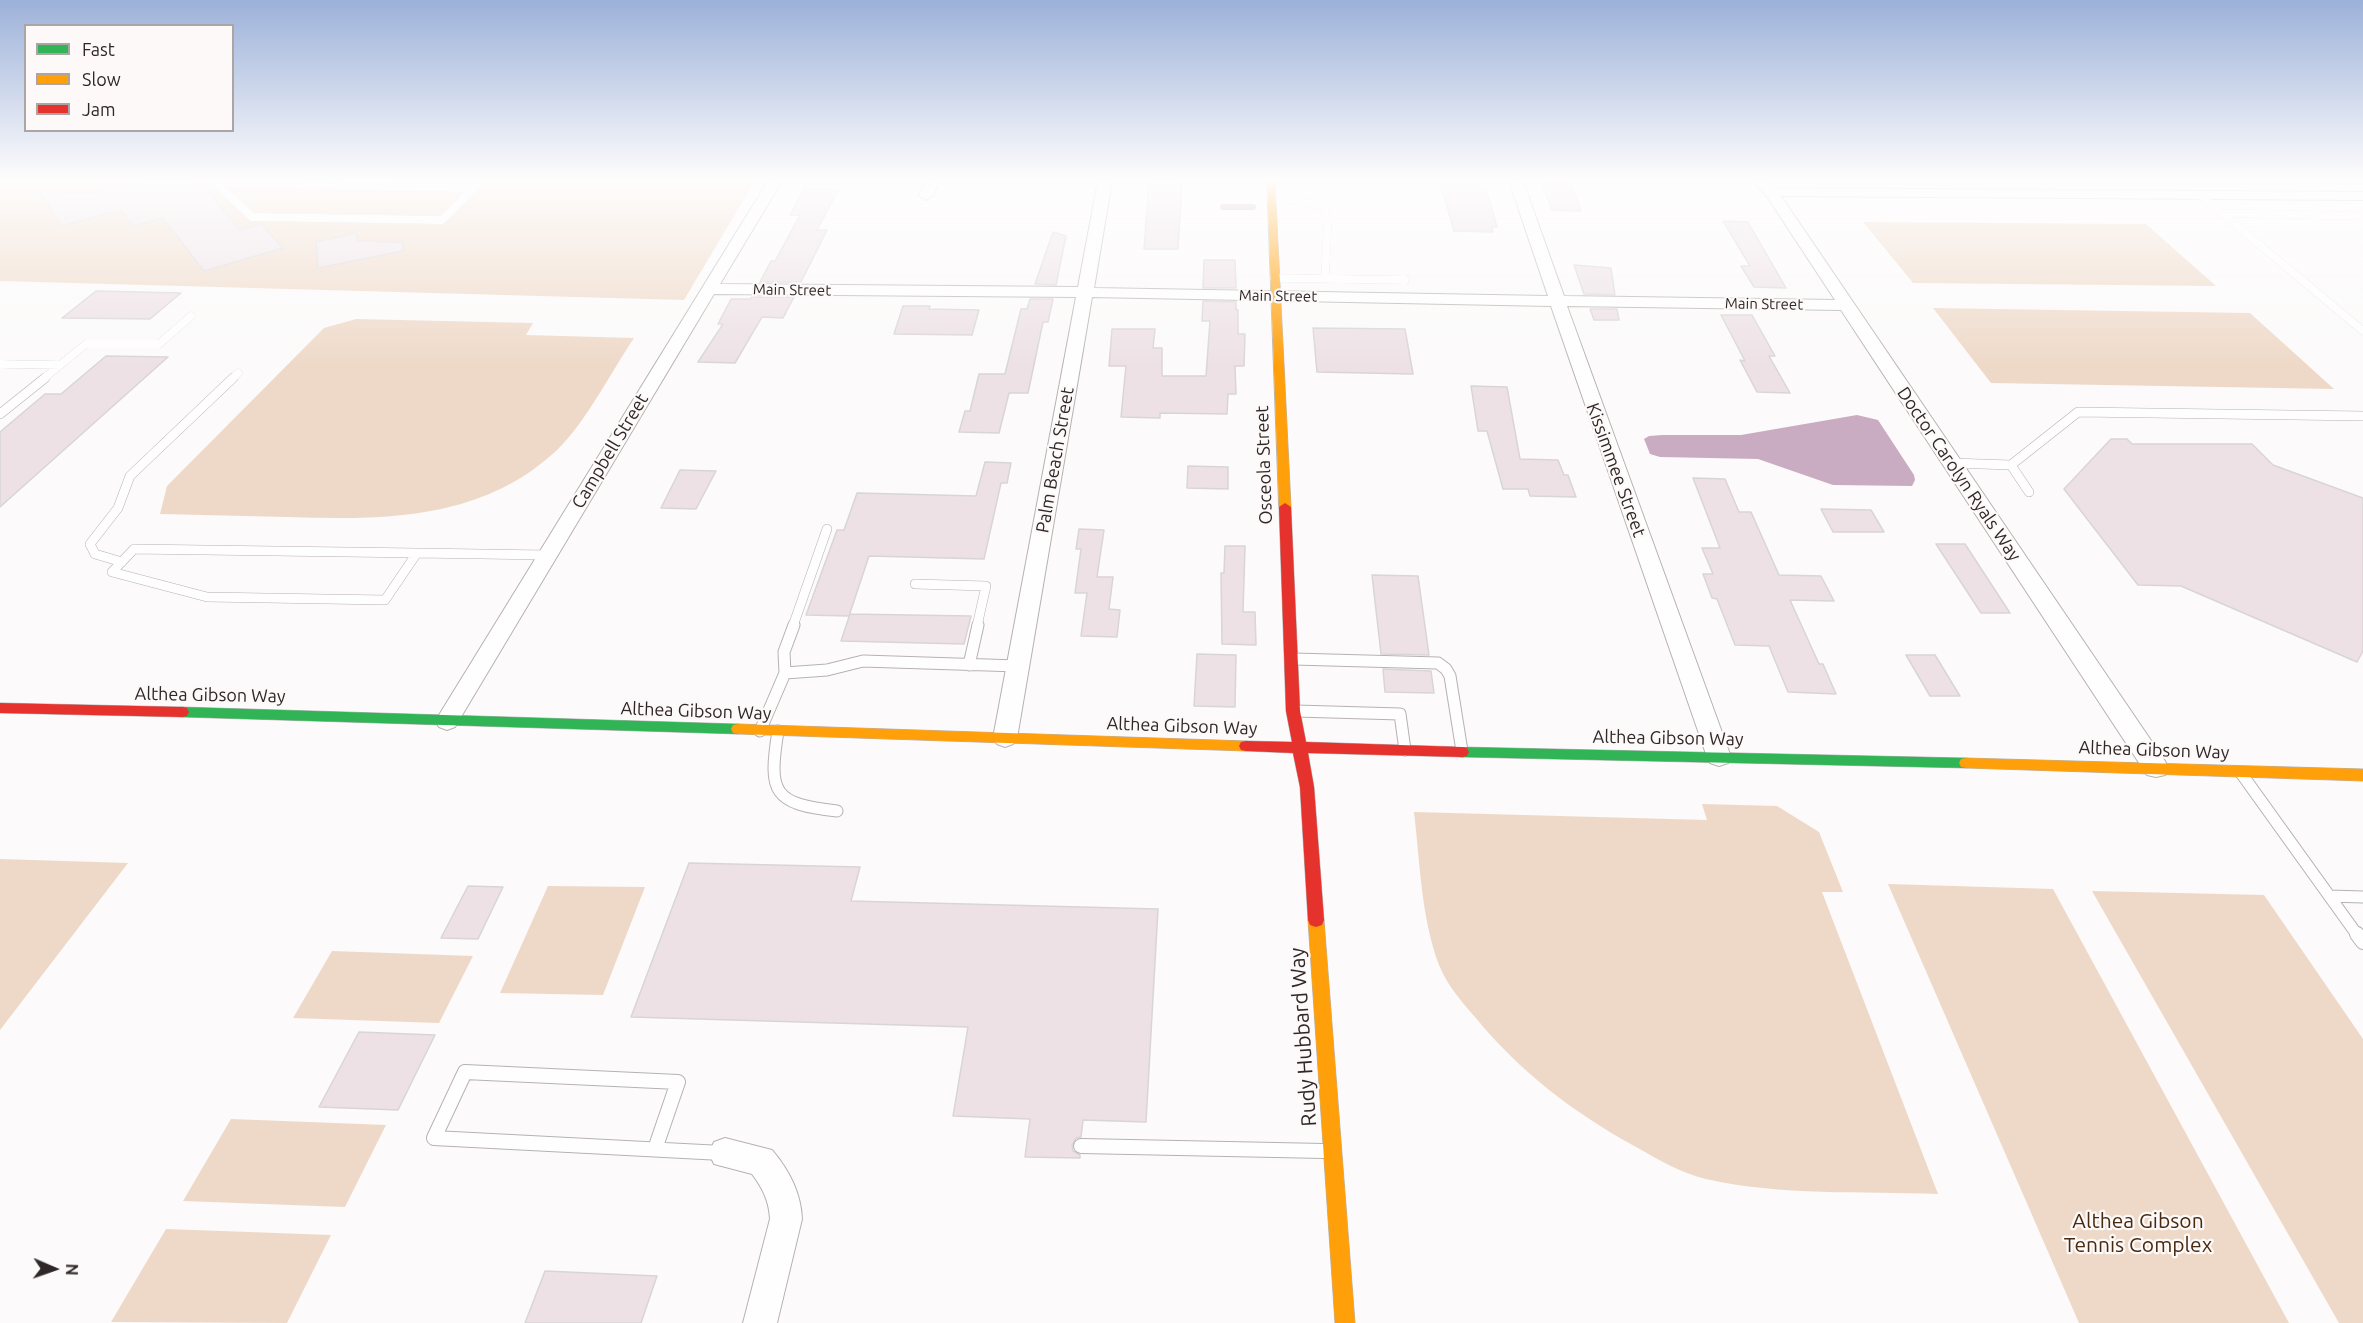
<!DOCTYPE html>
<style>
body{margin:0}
#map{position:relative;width:2363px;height:1323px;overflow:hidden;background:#fcfafa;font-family:Ubuntu,sans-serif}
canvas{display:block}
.legend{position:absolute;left:24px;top:24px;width:210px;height:108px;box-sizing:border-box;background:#fdf9f9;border:2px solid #aba5a5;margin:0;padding:8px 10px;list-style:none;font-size:18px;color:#302828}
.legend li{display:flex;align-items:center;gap:12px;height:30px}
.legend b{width:30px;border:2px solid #aba5a5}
.north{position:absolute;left:24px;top:1239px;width:60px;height:60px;-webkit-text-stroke:4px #fdf9f9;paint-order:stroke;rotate:92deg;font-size:16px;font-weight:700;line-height:24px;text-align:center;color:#302828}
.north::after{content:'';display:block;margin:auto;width:21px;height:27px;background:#302828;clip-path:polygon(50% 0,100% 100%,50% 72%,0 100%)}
</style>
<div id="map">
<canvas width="2363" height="1323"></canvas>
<ul class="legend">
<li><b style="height:8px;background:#30b455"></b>Fast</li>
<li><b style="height:8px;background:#ff9f0a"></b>Slow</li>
<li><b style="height:8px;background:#e5322d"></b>Jam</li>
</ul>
<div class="north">N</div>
</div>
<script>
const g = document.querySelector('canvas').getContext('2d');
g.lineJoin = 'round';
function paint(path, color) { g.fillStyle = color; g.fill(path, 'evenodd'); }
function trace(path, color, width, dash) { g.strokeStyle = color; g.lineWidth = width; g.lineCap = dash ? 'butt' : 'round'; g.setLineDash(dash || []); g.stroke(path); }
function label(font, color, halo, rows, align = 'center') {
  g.font = font + ' Ubuntu,sans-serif'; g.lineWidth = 4.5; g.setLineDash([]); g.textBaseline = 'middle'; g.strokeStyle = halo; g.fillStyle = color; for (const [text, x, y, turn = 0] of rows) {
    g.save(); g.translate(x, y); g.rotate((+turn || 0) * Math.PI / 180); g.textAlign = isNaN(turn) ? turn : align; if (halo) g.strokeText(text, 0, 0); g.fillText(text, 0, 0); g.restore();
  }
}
paint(new Path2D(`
 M0 181H755L684 300 0 281Z
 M1863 222 2146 224 2216 286 1913 283Z
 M1933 308 2250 313 2334 389 1991 383Z
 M356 319 533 323 526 335 634 338C611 372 586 422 557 450 481 521 383 520 287 517 245 516 202 515 160 514L167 486 324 328Z
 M1702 804 1777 806 1819 832 1843 892H1822L1938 1194C1861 1191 1781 1196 1706 1179 1681 1173 1659 1160 1636 1147 1574 1113 1520 1072 1475 1017 1461 1001 1447 985 1439 965 1421 917 1420 862 1414 812L1707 820Z
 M0 859 128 863 0 1030Z
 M1888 884 2053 889 2289 1323H2079Z
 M548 886 645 887 603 995 500 993Z
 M2092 891 2264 895 2363 1039V1323H2339Z
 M332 951 473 956 439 1023 293 1018Z
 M231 1119 386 1125 345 1207 183 1201Z
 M166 1229 331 1235 287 1323 111 1322Z`), '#eed9c8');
paint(new Path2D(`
 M1857 415 1878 420 1914 475 1915 480 1912 486 1833 485 1758 459 1660 457 1650 454 1644 439 1649 436 1662 435H1741Z`), '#caacc2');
trace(new Path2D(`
 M1223 207H1253`), '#caacc2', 6);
const building = new Path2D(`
 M137 181H199L240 230 261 224 283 248 204 271 163 218 133 226 121 210 61 226 40 192 93 193Z
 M1149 181H1182L1178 249H1144Z
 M1542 184H1571L1581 211 1552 210Z
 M1441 185H1485L1497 227H1492L1493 232 1454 231Z
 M804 189 838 190 817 230H827L801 282H760L771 261H775L800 215H790Z
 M1723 221 1748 222 1786 288 1754 287 1741 266H1750Z
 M1053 232 1066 236 1056 285 1035 284Z
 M356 233 358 241 403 242V251L318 268 316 242Z
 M1204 260H1235L1236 288H1203Z
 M1574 265 1611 268 1615 295 1584 294Z
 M96 291 181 293 150 319 62 318Z
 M752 297H794L783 318 762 317 735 363 698 362 723 324H718L731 299H750Z
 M1030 299H1053L1048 322H1043L1028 393H1009L999 433 959 432 965 411H970L979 374H1005L1021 309H1027Z
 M1203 301 1236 302V310H1238V334H1245L1244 366H1235L1236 394H1228L1227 414 1160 413V418L1121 417 1126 366H1109L1112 329H1155L1153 348H1162V376H1206L1210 321H1202Z
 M903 306H930L929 309 979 310 972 335 894 334Z
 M1590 309H1617L1619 320H1594Z
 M1721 315H1752L1775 356H1769L1790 393 1757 392 1740 360 1745 361Z
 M1313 328 1405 329 1413 374 1317 372Z
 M106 356 168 357 0 507V432L45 394H61Z
 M1471 386 1507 387 1520 459 1558 460 1564 475H1568L1576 497 1530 496 1528 489H1503L1487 431H1478Z
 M2111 439H2127L2132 444H2252L2273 465 2363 498V651L2357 662 2181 586 2138 585 2064 489Z
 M985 462 1011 463 1007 483H1001L984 559 869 556 849 616 806 615 837 530H844L857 493 976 496Z
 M1188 466 1228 467V489L1187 488Z
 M680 470 716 471 696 509 661 508Z
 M1693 478 1725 479 1739 512H1751L1779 575 1821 576 1834 601 1790 600 1819 664H1823L1836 694 1788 692 1769 646 1735 645 1717 599 1712 598 1703 574H1713L1702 548H1720Z
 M1821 509 1871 510 1884 532H1833Z
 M1079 529 1104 530 1097 577H1113L1109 609 1120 610 1117 637 1081 636 1087 593H1075L1081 549H1076Z
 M1936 544H1965L2010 613H1981Z
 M1225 546H1245L1243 612H1255L1256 645 1222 644 1221 573H1224Z
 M1372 575 1418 576 1429 655 1381 654Z
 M850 614 971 616 964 644 841 641Z
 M1197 654 1236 655 1235 707 1194 706Z
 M1906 655H1935L1960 696H1930Z
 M1383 669 1431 671 1434 693 1385 692Z
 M689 863 860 867 851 901 1158 909 1146 1122 1083 1120 1081 1137 1076 1138 1072 1145 1073 1151 1080 1155V1158L1025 1157 1030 1119 953 1116 968 1027 631 1017Z
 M468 886 503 887 478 939 441 938Z
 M359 1032 435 1035 398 1110 319 1107Z
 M545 1271 657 1276 641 1323H525Z`);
paint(building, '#ede1e5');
trace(building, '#d9d5d6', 1.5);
const laneFar3 = new Path2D(`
 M214 181 252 217 442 220 481 181
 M214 182 474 188
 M1003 188 1005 181
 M2200 195 2363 331
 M1271 199 1300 201 1324 207 1328 218 1325 278
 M2222 213 2363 216
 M1274 278 1405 280
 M0 364 60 365
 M43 379 86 344H159L191 316
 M232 379 238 373`);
const laneFar2 = new Path2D(`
 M0 414 45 378
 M1952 463 2011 465 2078 412 2363 416
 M2011 465 2029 492
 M134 549 417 553 385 600 207 597 112 572Z
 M417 553 546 555
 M122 562 95 554 90 544 118 508 130 476 233 378
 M915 584 986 586 977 626
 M793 626 827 529`);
const laneFar1 = new Path2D(`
 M1294 659 1438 663 1446 669 1450 676 1462 751
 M969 665 978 625
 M785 673 827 670 863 661 1018 666
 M1296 711 1400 714 1405 750
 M760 731 785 673 784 652 794 625
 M778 731C768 793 773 804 837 811
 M2241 773 2358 936
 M2330 896 2363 897`);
const lane = new Path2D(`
 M2357 934 2363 942
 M1081 1146 1324 1151
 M655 1149 678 1082 465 1072 434 1138 722 1153`);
const street = new Path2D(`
 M768 181H782L720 284 1078 287 1098 181H1112L1094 288 1548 296 1509 181H1523L1564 296 1835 300 1766 195 1753 181H1768L1775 188 2363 192V200L1781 196 2165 761 2168 768 2165 775 2156 777 2147 775 1841 310 1567 306 1731 757 1728 763 1719 766 1710 763 1707 757 1551 306 1092 297 1017 738 1013 744 1005 747 997 744 993 738 1076 297 714 294 455 727 447 730 439 727 435 721 439 715Z
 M925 181H939L933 196 926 200 919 196Z
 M725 1138 772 1150C789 1170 801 1193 802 1219L777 1323H743L770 1219C769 1201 763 1189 752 1174L714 1164 709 1153 714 1142Z`);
const fast = new Path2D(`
 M182 707 738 724 743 725 745 729 743 733 738 734 182 717 177 716 175 712 177 708Z
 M1462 747 1966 758 1971 759 1973 763 1971 767 1966 768 1462 757 1457 756 1455 752 1457 748Z`);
const slow = new Path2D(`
 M1267 181H1275L1291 507 1285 511 1279 507Z
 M738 724 1246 741 1251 742 1253 746 1251 750 1246 751 738 734 733 733 731 729 733 725Z
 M1966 758 2363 769V781L1966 768 1961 767 1959 763 1961 759Z
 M1316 913 1322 915 1324 920 1355 1323H1335L1308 920 1310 915Z`);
const jam = new Path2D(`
 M1285 503 1291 507 1300 711 1306 742 1462 747 1467 748 1469 752 1467 756 1462 757 1308 753 1314 787 1324 920 1322 925 1316 927 1310 925 1308 920 1300 787 1293 753 1246 751 1241 750 1239 746 1241 742 1246 741 1292 742 1286 711 1279 507Z
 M0 703 182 707 187 708 189 712 187 716 182 717 0 713Z`);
trace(laneFar3, '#b7b2b2', 8);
trace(laneFar2, '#b7b2b2', 10);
trace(laneFar1, '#b7b2b2', 13);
trace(lane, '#b7b2b2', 16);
trace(street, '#b7b2b2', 2);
trace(fast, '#b7b2b2', 1);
trace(slow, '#b7b2b2', 1);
trace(jam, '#b7b2b2', 1);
trace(laneFar3, '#fffefe', 8);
trace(laneFar2, '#fffefe', 9);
trace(laneFar1, '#fffefe', 11);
trace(lane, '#fffefe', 14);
paint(street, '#fffefe');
paint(fast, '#30b455');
paint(slow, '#ff9f0a');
paint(jam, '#e5322d');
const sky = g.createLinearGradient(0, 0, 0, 366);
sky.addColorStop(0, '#9cb1d9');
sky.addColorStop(0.49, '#fefdfd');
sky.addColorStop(1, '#fefdfd00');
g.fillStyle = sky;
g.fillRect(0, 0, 2363, 366);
label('15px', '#302828', '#fdf9f9', [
 ["Main Street",792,290,1],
 ["Main Street",1278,296,1],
 ["Main Street",1764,304,1]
]);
label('18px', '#302828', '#fdf9f9', [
 ["Campbell Street",610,451,-59],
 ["Palm Beach Street",1055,460,-80],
 ["Osceola Street",1264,465,-92],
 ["Kissimmee Street",1616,470,70],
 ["Doctor Carolyn Ryals Way",1959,474,56],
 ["Althea Gibson Way",210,695,1],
 ["Althea Gibson Way",696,711,2],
 ["Althea Gibson Way",1182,726,2],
 ["Althea Gibson Way",1668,738,1],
 ["Althea Gibson Way",2154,750,2]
]);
label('21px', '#302828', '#fdf9f9', [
 ["Rudy Hubbard Way",1303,1037,-94]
]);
label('21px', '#472a0f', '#fdf9f9', [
 ["Althea Gibson",2138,1221],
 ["Tennis Complex",2138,1245]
]);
</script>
